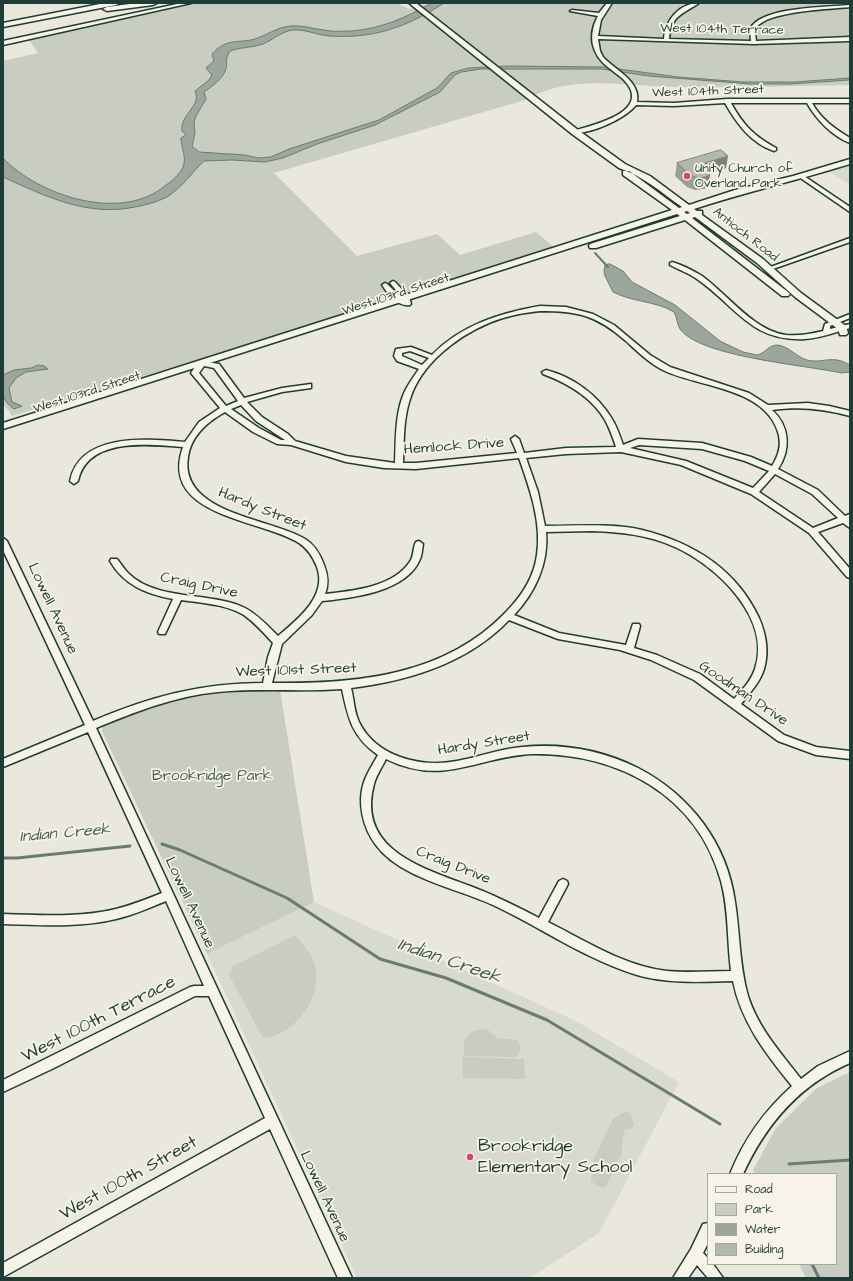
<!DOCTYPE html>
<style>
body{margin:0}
#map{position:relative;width:853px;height:1281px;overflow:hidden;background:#eae8dd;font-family:"Architects Daughter",sans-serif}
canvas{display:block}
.frame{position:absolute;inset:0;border:4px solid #1f3d34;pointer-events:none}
.legend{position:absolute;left:707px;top:1173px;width:130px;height:92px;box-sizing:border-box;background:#f7f3e8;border:1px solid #a1aaa0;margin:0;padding:5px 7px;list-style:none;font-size:12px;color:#1f3d34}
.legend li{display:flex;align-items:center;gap:8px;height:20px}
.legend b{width:20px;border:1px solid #a1aaa0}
</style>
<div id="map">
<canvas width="853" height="1281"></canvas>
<div class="frame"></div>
<ul class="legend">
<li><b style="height:5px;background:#f7f3e8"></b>Road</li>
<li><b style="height:11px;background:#c8ccc1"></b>Park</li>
<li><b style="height:11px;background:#9ca69c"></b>Water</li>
<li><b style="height:11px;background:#b2b8ae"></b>Building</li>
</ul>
</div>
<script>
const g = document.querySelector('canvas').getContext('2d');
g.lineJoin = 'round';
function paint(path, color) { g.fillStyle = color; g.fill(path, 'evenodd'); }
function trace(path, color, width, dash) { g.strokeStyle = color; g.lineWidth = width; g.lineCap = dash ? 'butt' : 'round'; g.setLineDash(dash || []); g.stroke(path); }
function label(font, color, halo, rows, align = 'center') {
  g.font = font + ' "Architects Daughter",sans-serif'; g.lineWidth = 3.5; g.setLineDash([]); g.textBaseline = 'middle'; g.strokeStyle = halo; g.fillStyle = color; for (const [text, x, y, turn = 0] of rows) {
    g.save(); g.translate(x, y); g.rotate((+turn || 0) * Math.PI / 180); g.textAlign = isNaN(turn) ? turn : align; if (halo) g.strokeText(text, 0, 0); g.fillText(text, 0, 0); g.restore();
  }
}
paint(new Path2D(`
 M850 166V185L830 172Z
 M314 902 576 1021 679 1082 599 1233 530 1278H357L207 954Z`), '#d9dacf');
paint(new Path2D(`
 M194 3H397L409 9 429 3H850V85C792 86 735 88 677 87 626 87 573 73 525 100L274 173 357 256 437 234 460 255 536 232 555 248 315 324 12 416 3 403V61L38 53 29 40Z
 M256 690H280L314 902 207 954 102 731 103 727 108 722C158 702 204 693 256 690Z
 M295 935C302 943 309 950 313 960 324 989 306 1019 281 1033 275 1036 269 1037 263 1038L229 975 233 966Z
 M481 1029 488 1030 498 1038 518 1040 521 1049 516 1057 464 1056C463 1041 464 1033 481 1029Z
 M462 1057 524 1059 525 1079 463 1078Z
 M850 1072V1278H806L799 1264H836V1174H755L753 1170 776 1128 817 1088Z
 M626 1111 631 1114 634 1124 631 1129H625L622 1141V1155L618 1160 606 1187H599L591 1181V1177L595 1165 592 1163 613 1119Z`), '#c8ccc1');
const water = new Path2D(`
 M432 3H444C407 27 374 39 329 36 317 35 305 29 293 30 282 31 273 40 263 44 252 48 240 47 230 51 224 61 228 61 226 69 223 79 211 87 204 92L206 99 196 116 194 122 195 133 192 146 199 152 245 155 258 158 271 157 289 149 379 120 437 88 451 73 468 68 508 66 604 67 678 77 743 82H795L850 78V80L790 84H750L649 76 602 69H481L461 72 455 75 440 92 375 125 317 144 283 158 265 162 232 160 204 161C191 173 183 187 167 197 157 202 146 205 135 207 87 217 45 196 3 177V158C39 196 122 223 166 185 172 181 180 174 183 167 187 157 181 148 181 138L186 135 182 131C180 114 202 106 195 91L209 80 212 75 206 68 214 61 212 54C226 39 234 43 251 40 265 37 276 27 291 26 303 25 313 29 324 30 333 32 342 31 352 31 383 28 405 18 432 3Z
 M610 264 623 271 632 282 675 305 720 341 743 352 757 355C764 354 768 346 776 345 788 345 796 357 807 360 822 364 832 354 850 365V372L841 373C806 365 700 357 680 329 677 324 677 317 674 312 656 301 632 302 613 292L605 276 604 271 605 265Z
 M38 365 44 366 48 369 26 372 16 378 9 388 12 402 22 406 14 409C0 399 3 392 3 375L14 370 31 368Z`);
paint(water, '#9ca69c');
trace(water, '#6a7c72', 1);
trace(new Path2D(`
 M595 253 608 267`), '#6a7c72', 2);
trace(new Path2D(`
 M162 844 180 850 287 898 380 959 446 978 547 1020 720 1124
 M3 858H17L130 846
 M789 1164 850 1160
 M812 1264 819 1278`), '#6a7c72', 3);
const minor = new Path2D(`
 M182 3H191L3 45V41Z
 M607 3H612L601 20 598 36 664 39C665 20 680 3 699 3 683 14 671 15 669 39L751 41C751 36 749 31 752 26 766 7 827 7 850 5V7C832 9 763 11 756 29 754 33 756 38 756 41L850 37V41L754 44 598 39 600 51 603 57C615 70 641 81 637 102L674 103 727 99H850V103H812C821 119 835 129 850 138V143C832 136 816 119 807 103H731C743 125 754 136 776 148V150L774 151C751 143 737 124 725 103L674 106 636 105C625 119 591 134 573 133V131C594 125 655 111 623 79 613 70 600 64 595 51 590 40 592 27 598 16L570 11 572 10 599 13Z
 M801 174 850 207V212L799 177 798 176Z
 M850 238V242L770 270 765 269Z
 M672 262C682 265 694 271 702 276 728 295 754 331 786 335 799 336 811 334 823 331L825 324 850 314V318L830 326V329L850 324V328C836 332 820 338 805 339 751 342 736 306 697 279 689 273 679 270 670 265V263Z
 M393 281 395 282 409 297 411 304 410 305C398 307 388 294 382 285L385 283 387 284 404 300 390 283Z
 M540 306 566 307 593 314 614 325 650 355 670 367 749 393 768 405 808 403 829 406 850 411V416C824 409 800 406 772 410 790 426 791 450 778 469L818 490 845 516 850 514V528L843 523 818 532 850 569V578L847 577 809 533 751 494 681 465 621 452 566 454 526 458 538 492 545 526C577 526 611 523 642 530 694 543 736 569 759 618 766 634 769 652 764 669 760 682 750 693 741 704L784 735 816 747 850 751V759L816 755 778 741 694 680 651 660 620 650 558 639 509 620C468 663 409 681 351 688 354 699 354 712 359 722 376 757 421 768 457 761 479 757 499 749 522 747 562 743 602 750 638 768 690 795 727 843 735 902 740 933 739 965 748 996 758 1028 781 1053 801 1079L818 1066 850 1051V1063C799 1085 766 1124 743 1174H730C744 1139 764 1111 792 1086 766 1054 741 1022 733 981 701 982 669 984 637 975 587 960 540 927 493 905 456 888 400 878 376 845 363 828 357 803 364 782 367 773 373 764 378 755 352 737 348 718 342 689 301 692 259 688 218 692 175 696 135 712 96 728L352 1278H338L270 1129 3 1277V1263L265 1118 209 996H195L54 1068 3 1092V1080L190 987 194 986H204L166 901C149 908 133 915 116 919 79 928 41 925 3 924V914C40 915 79 918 116 909 132 905 147 899 162 893L88 732 3 767V759L85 725 3 550V538L7 541 93 721C149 697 201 683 263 683L268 657 273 643C264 633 255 623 244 615 225 604 202 603 181 600L165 634H159L158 632 173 599C146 594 124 585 110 561L111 559H117C121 564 124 569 128 573 157 602 210 591 245 608 258 615 268 626 278 636 297 620 328 596 317 567 313 557 308 549 299 543 262 519 158 517 183 447 149 444 87 437 78 481L74 484 70 481C80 432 147 439 185 442L199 422 220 408 191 373 199 361H202L219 364 244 398 282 388 311 384V388L282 392 247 402 262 417 288 434 295 441 346 456 395 463C396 439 395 412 405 391 409 383 414 376 419 369L397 361 394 356 396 349 411 347 432 355C461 325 500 313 540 306ZM540 311C578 311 596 315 626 341 638 352 650 364 665 371 699 387 765 388 778 432 782 444 779 455 772 466L751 457 702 443 638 439 623 445C620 436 617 427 612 419 598 395 573 377 546 370L542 372 543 374C567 383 592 397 605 420 610 429 613 438 616 447L566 448 524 453 519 439 515 436 511 439 517 453 416 463H403C404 442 403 420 410 399 421 364 456 337 489 323 505 316 522 313 540 311ZM410 351 429 358 422 365 402 356V353ZM204 366 214 368 238 401 226 406 199 373ZM241 405 256 421 285 440H281L259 428 231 409ZM225 412 253 432 277 444 291 445 346 462 384 468 416 469 519 458C530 489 542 523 537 555 534 578 521 597 505 613 444 676 356 684 272 683L282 644 312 615 322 601C352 598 407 592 420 559 422 555 422 549 423 544L419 541 416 542C413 547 414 554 411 560 395 587 353 591 325 594 329 584 328 575 324 565 320 554 315 545 305 539 271 518 179 514 188 457 191 436 207 422 225 412ZM639 445 702 449 745 461 769 471 753 488 686 461 630 448ZM775 474 812 494 838 518 813 528 759 492ZM592 531C621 532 649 535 675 547 717 566 772 618 755 669 751 681 742 690 734 699L700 674 657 655 634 648 640 626 639 624H633L626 645 559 633 514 615C535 593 549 563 546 532ZM532 754C617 753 697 794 721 881 729 910 727 941 731 971 710 971 688 973 667 971 624 966 586 941 548 922L568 884 567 881 563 879 559 881 539 918C516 906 494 895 470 886 423 868 356 850 374 784 376 776 382 767 386 759 443 787 476 757 532 754Z
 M708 1223V1243L703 1253 708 1258V1264H713L723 1278H708L697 1265 688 1278H673L691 1249 703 1224Z`);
const major = new Path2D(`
 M409 3H416L578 130 625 164 650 176 689 205 735 190 793 176 850 159V164C798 180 746 192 694 209L697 211H702V215L763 259 801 293 846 326 848 333 846 335H840L838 329 795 297 757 263 695 217 692 218 788 292 790 294 788 296H782L685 220 596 248H590L589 246 590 244 680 216 677 214 3 429V423L672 210 623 175V171H629L679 208 682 207C662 193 643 176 619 168L572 134ZM687 211 690 213 687 214 684 212Z`);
const highway = new Path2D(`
 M105 3H120L116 5 3 27V23Z
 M137 3H157L153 5 107 11 103 9 107 7Z`);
trace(minor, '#1f3d34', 3);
trace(major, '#1f3d34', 3);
trace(highway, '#1f3d34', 3);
paint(minor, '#f7f3e8');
paint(major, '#f7f3e8');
paint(highway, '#f7f3e8');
paint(new Path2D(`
 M677 163 726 168 710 173 708 186 704 189 695 190 687 187 675 176Z`), '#999e96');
paint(new Path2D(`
 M728 156 726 168 702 175 705 163Z
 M710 174 708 186 704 189 706 177Z`), '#7d817a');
const building = new Path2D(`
 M721 150 728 156 705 163 710 174 706 177 697 178 690 175 677 163Z`);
paint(building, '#b2b8ae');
trace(building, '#7d817a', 1);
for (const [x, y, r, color] of [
 [687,176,4,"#d1495b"],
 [470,1157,4,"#d1495b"]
]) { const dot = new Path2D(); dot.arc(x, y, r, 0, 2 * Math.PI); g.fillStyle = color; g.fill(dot); trace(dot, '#f7f3e8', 1.5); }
label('13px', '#1f3d34', '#f7f3e8', [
 ["West 104th Terrace",722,30,1],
 ["West 104th Street",708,92,-2],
 ["Antioch Road",745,235,38],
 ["West 103rd Street",396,295,-18],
 ["West 103rd Street",87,393,-18]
]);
label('13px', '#1f3d34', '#f7f3e8', [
 ["Unity Church of",695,169],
 ["Overland Park",695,184]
], 'left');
label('15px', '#1f3d34', '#f7f3e8', [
 ["Hemlock Drive",454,447,-4],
 ["Hardy Street",262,510,22],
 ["Craig Drive",199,586,12],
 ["Lowell Avenue",52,609,65],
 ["West 101st Street",296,671,-2],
 ["Goodman Drive",743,694,34],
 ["Hardy Street",484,744,-9],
 ["Craig Drive",453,866,22],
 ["Lowell Avenue",189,903,65],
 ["Lowell Avenue",324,1197,65]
]);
label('15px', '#415a50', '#f7f3e8', [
 ["Brookridge Park",212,777]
]);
label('italic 16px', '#445c53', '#f7f3e8', [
 ["Indian Creek",65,834,-5]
]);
label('18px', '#1f3d34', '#f7f3e8', [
 ["West 100th Terrace",99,1020,-27],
 ["West 100th Street",129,1179,-29]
]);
label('18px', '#1f3d34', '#f7f3e8', [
 ["Brookridge",478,1147],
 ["Elementary School",478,1168]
], 'left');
label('italic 19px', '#445c53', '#f7f3e8', [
 ["Indian Creek",449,962,19]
]);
</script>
